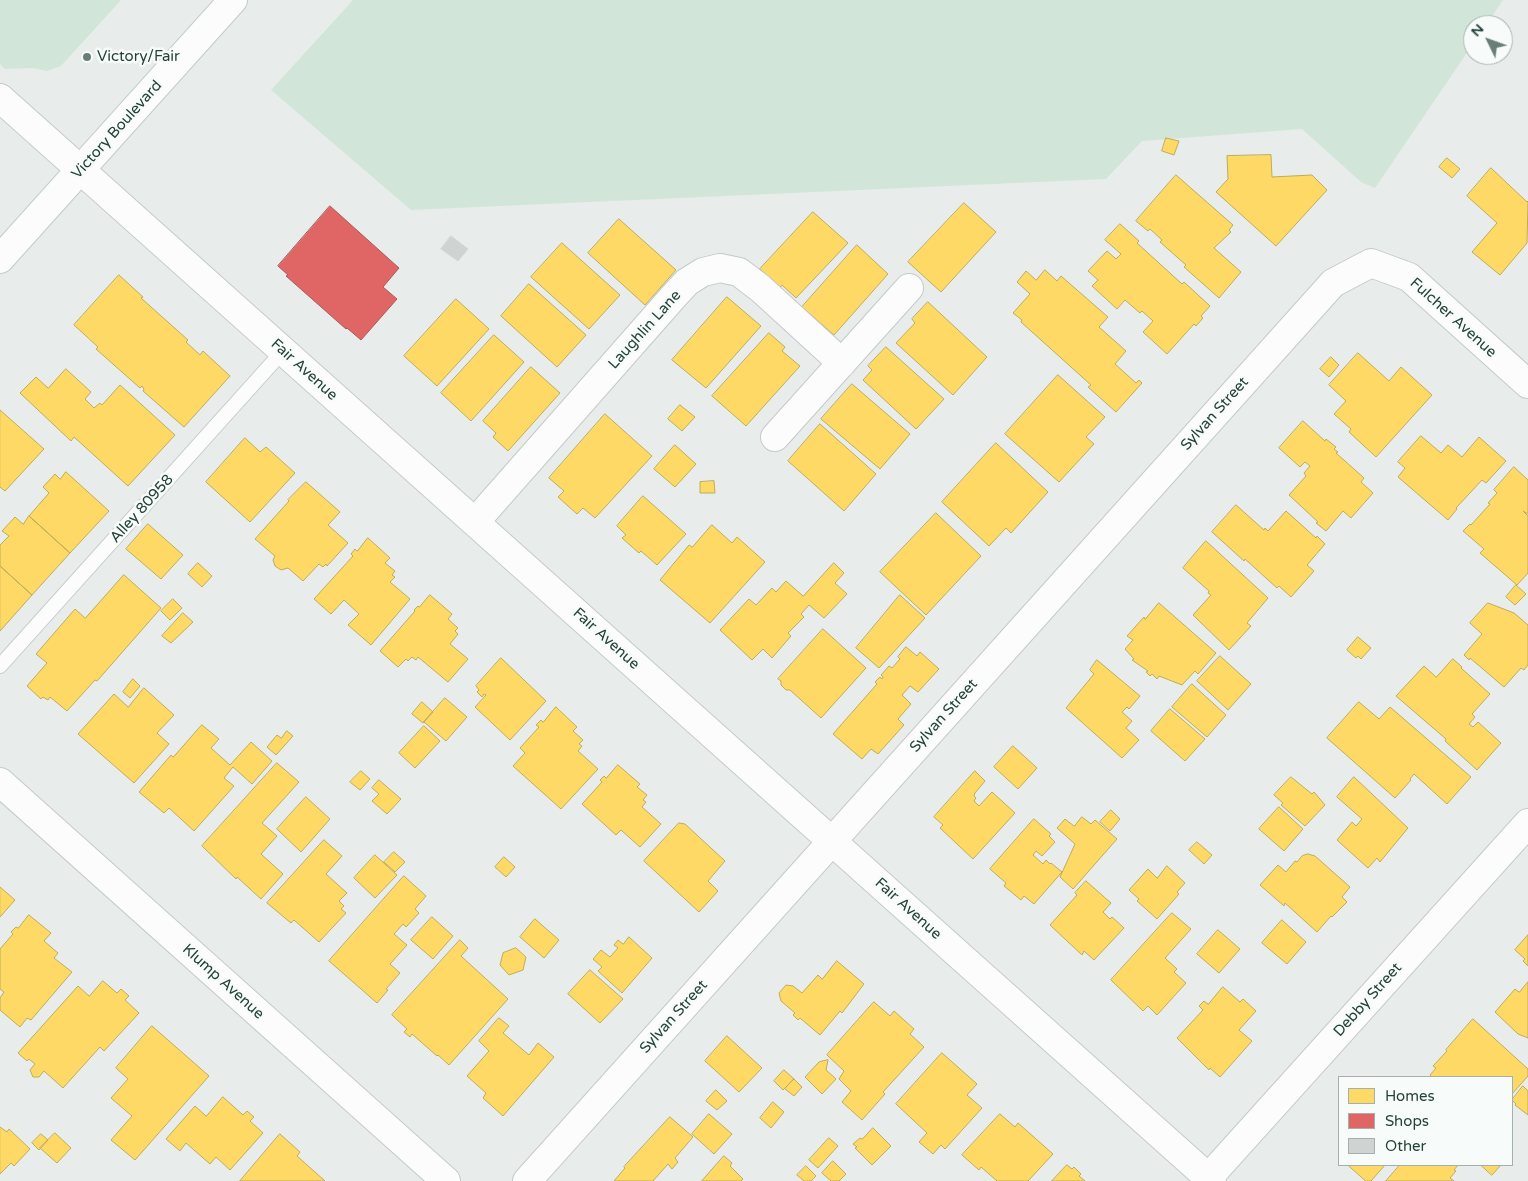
<!DOCTYPE html>
<style>
body{margin:0}
#map{position:relative;width:1528px;height:1181px;overflow:hidden;background:#e8edeb;font-family:"Varela Round",sans-serif}
canvas{display:block}
.legend{position:absolute;left:1338px;top:1076px;width:175px;height:90px;box-sizing:border-box;background:#f7fbf9;border:1px solid #a3b1ad;margin:0;padding:6px 9px;list-style:none;font-size:15px;color:#24423a}
.legend li{display:flex;align-items:center;gap:10px;height:25px}
.legend b{width:25px;border:1px solid #a3b1ad}
.north{position:absolute;left:1463px;top:15px;width:50px;height:50px;box-sizing:border-box;background:#f7fbf9;border:1px solid #a3b1ad;border-radius:50%;rotate:312deg;font-size:14px;font-weight:700;line-height:20px;text-align:center;color:#24423a}
.north::after{content:'';display:block;margin:auto;width:18px;height:22px;background:#697e78;clip-path:polygon(50% 0,100% 100%,50% 72%,0 100%)}
</style>
<div id="map">
<canvas width="1528" height="1181"></canvas>
<ul class="legend">
<li><b style="height:14px;background:#ffd966"></b>Homes</li>
<li><b style="height:14px;background:#e06666"></b>Shops</li>
<li><b style="height:14px;background:#cfd4d2"></b>Other</li>
</ul>
<div class="north">N</div>
</div>
<script>
const g = document.querySelector('canvas').getContext('2d');
g.lineJoin = 'round';
function paint(path, color) { g.fillStyle = color; g.fill(path, 'evenodd'); }
function trace(path, color, width, dash) { g.strokeStyle = color; g.lineWidth = width; g.lineCap = dash ? 'butt' : 'round'; g.setLineDash(dash || []); g.stroke(path); }
function label(font, color, halo, rows, align = 'center') {
  g.font = font + ' "Varela Round",sans-serif'; g.lineWidth = 5; g.setLineDash([]); g.textBaseline = 'middle'; g.strokeStyle = halo; g.fillStyle = color; for (const [text, x, y, turn = 0] of rows) {
    g.save(); g.translate(x, y); g.rotate((+turn || 0) * Math.PI / 180); g.textAlign = isNaN(turn) ? turn : align; if (halo) g.strokeText(text, 0, 0); g.fillText(text, 0, 0); g.restore();
  }
}
paint(new Path2D(`
 M0 0H121L61 66 47 71 32 68 5 69 0 64Z
 M353 0H1503L1486 25H1473V44L1375 188 1361 182 1302 129 1142 141 1106 179 411 210 271 90Z`), '#d1e6d8');
const homes = new Path2D(`
 M1166 138 1179 141 1174 155 1162 151Z
 M1271 155 1272 177 1312 175 1327 190 1276 246 1216 192 1228 179 1227 156Z
 M1447 158 1460 169 1452 178 1439 167Z
 M1491 168 1527 202 1528 201 1527 243 1500 275 1472 252 1497 223 1467 196Z
 M1176 175 1233 225 1229 230 1231 232 1214 248 1241 272 1219 298 1184 267 1186 265 1160 242 1162 240 1150 229 1148 231 1136 221Z
 M964 203 996 232 941 292 908 262Z
 M813 212 848 243 796 298 782 285 780 288 760 269Z
 M619 219 676 270 645 305 588 253Z
 M1120 224 1139 241 1137 243 1182 284 1184 282 1210 306 1201 316 1203 318 1196 326 1194 324 1167 354 1143 332 1153 321 1142 311 1140 313 1125 300 1117 309 1092 286 1098 280 1088 271 1107 251 1116 259 1121 254 1105 240Z
 M562 243 620 295 589 329 531 277Z
 M857 245 888 274 834 335 802 307Z
 M1045 270 1057 281 1061 276 1108 317 1099 327 1126 351 1115 364 1136 383 1139 380 1142 383 1116 412 1088 387 1091 385 1021 322 1022 320 1013 313 1030 294 1017 282 1026 271 1036 280Z
 M119 275 143 297 141 298 188 340 186 342 200 355 203 351 230 376 184 427 143 391 144 389 142 386 140 388 96 349 98 347 74 325Z
 M529 284 586 335 557 367 501 316Z
 M727 297 761 326 706 388 672 360Z
 M456 299 489 329 437 386 404 356Z
 M928 302 987 357 953 395 896 343 915 323 912 319Z
 M769 333 785 347 782 351 800 366 746 426 712 396Z
 M494 335 524 362 471 421 441 393Z
 M886 347 944 399 916 429 863 380 872 370 868 366Z
 M1358 353 1389 381 1401 367 1432 395 1376 457 1349 432 1351 429 1334 414 1346 401 1329 385Z
 M1331 357 1339 365 1329 377 1320 369Z
 M531 367 560 393 508 451 493 437 496 433 483 421Z
 M66 369 91 392 85 399 94 408 100 403 102 405 120 385 175 435 128 486 74 437 71 441 20 393 36 377 48 388Z
 M1058 375 1105 417 1086 437 1094 444 1059 482 1005 434Z
 M852 384 910 434 880 469 821 419Z
 M680 405 695 417 682 431 668 419Z
 M0 410 44 449 5 491 0 487Z
 M605 414 652 456 595 518 583 508 577 514 558 497 564 491 549 478Z
 M1303 421 1325 441 1326 439 1336 447 1334 449 1338 452 1336 453 1364 478 1361 482 1373 493 1351 518 1343 511 1326 531 1316 523 1318 522 1289 495 1306 476 1304 473 1310 466 1305 462 1300 467 1279 448Z
 M820 424 876 474 844 511 788 461Z
 M1421 436 1441 453 1448 445 1462 457 1479 437 1506 461 1486 483 1482 480 1456 508 1457 509 1448 520 1398 477 1405 468 1398 462Z
 M245 438 260 452 266 447 295 473 250 522 206 482Z
 M996 443 1048 492 1011 533 1006 528 989 546 942 502Z
 M675 445 696 464 675 487 654 469Z
 M1514 467 1528 480V514L1523 511 1528 516V573L1517 585 1480 553 1484 549 1463 531 1470 524 1471 525 1490 504 1488 503 1497 493 1494 490Z
 M66 472 109 511 70 553 29 516 49 493 43 487 55 474 60 479Z
 M714 481 715 493H700V482Z
 M306 482 340 512 328 525 348 543 327 566 326 564 323 567 319 564 303 581 288 568 281 570 275 566 273 560 275 556 255 539 289 501 288 500Z
 M643 496 686 534 657 565 641 551 639 553 622 538 626 535 617 526Z
 M1236 505 1264 530 1265 528 1268 531 1286 511 1316 538 1317 536 1325 544 1307 565 1314 571 1291 597 1279 586 1277 588 1245 559 1244 561 1212 532Z
 M936 513 981 556 926 615 880 572Z
 M29 516 70 553 32 595 0 566V545L9 536 2 531 15 517 23 524Z
 M148 524 183 555 161 579 126 549Z
 M712 525 732 543 737 537 765 562 710 623 660 580 689 545 692 547Z
 M368 538 390 558 385 563 395 571 392 575 395 577 390 582 410 599 371 645 348 625 359 614 344 600 331 614 314 599 353 556 351 554 355 549 357 551Z
 M1206 541 1268 598 1247 623 1251 626 1229 650 1193 615 1211 595 1208 593 1209 591 1183 568Z
 M198 563 212 576 202 587 188 574Z
 M834 563 844 573 835 583 847 594 824 618 809 605 801 614 804 617 788 633 791 636 772 658 763 649 752 660 720 630 749 599 756 605 772 588 776 592 786 581 803 596Z
 M0 566 32 595 0 631Z
 M124 575 161 608 97 681 95 680 67 711 50 697 48 700 43 697 41 699 27 686 47 663 36 654 75 609 85 618Z
 M1516 585 1526 594 1515 605 1506 597Z
 M430 595 452 614 448 619 458 628 455 631 458 634 450 644 468 659 448 682 418 657 416 660 412 657 408 661 406 659 398 667 380 651 415 611 414 610 418 606 419 607Z
 M900 595 925 618 879 668 856 648Z
 M173 599 182 608 170 620 161 611Z
 M1159 603 1216 653 1198 674 1195 671 1182 685 1159 676 1157 679 1152 674 1150 676 1146 672 1148 671 1132 660 1134 659 1125 649 1133 640 1127 636 1144 617 1145 619Z
 M1488 603 1514 613 1528 625V665L1524 670 1521 668 1504 687 1470 658 1469 660 1464 655 1482 634 1470 623Z
 M183 613 193 622 171 643 162 636Z
 M823 629 866 668 821 718 790 690H786L781 685V681L778 679Z
 M1358 637 1371 648 1361 659 1358 656 1356 658 1347 650Z
 M906 647 917 656 920 652 939 669 918 692 910 686 902 695 911 704 898 719 904 725 878 754 871 749 862 759 833 734 877 684 875 682 880 677 882 679 883 677 881 675 889 666 892 668 900 659 898 657Z
 M1220 656 1251 684 1228 710 1197 681Z
 M501 658 546 701 510 740 475 707 486 695 484 694 482 697 477 692 479 690 476 686Z
 M1453 659 1462 667 1461 668 1490 694 1472 714 1475 717 1469 724 1473 727 1478 722 1501 743 1477 770 1445 741 1446 739 1396 696 1424 666 1436 677Z
 M1097 660 1140 696 1129 709 1127 707 1122 712 1132 721 1126 728 1139 740 1122 758 1066 708 1094 674 1090 670Z
 M133 679 140 686 130 698 123 692Z
 M1192 684 1226 715 1207 737 1172 707Z
 M144 688 174 715 157 733 169 744 134 783 78 734 114 694 128 707Z
 M445 698 467 717 446 741 424 722Z
 M422 702 433 712 423 723 412 714Z
 M1359 702 1379 719 1390 707 1471 777 1447 804 1414 774 1410 779 1411 780 1395 798 1327 738Z
 M556 707 577 727 573 731 583 740 579 744 582 746 578 751 598 769 561 809 513 766 525 753 520 748 539 727 536 725 541 720 543 722Z
 M1170 709 1205 739 1185 761 1151 731Z
 M202 725 219 739 211 748 230 765 251 742 272 761 252 784 233 767 224 778 234 786 194 831 169 808 164 813 139 792 171 755 173 757Z
 M424 726 440 741 415 768 399 753Z
 M287 731 293 736 276 755 267 747 277 735 281 738Z
 M1013 746 1037 768 1018 789 994 767Z
 M277 763 299 782 262 823 277 836 261 854 283 874 261 899 237 877 236 879 202 846Z
 M618 765 640 784 637 787 647 795 643 800 646 802 642 807 661 824 640 847 621 830 616 835 582 804 602 782 600 780 604 776 606 778Z
 M361 771 370 779 360 790 350 782Z
 M975 771 985 781 975 793 974 796 976 798 974 801 979 806 992 792 1015 813 973 859 940 828 943 825 934 817Z
 M1291 777 1312 794 1314 792 1325 805 1305 826 1281 805 1283 803 1274 795Z
 M1354 777 1408 828 1380 862 1377 858 1368 868 1337 840 1352 822 1356 826 1362 819 1337 797Z
 M379 780 401 799 387 814 372 801 379 794 372 788Z
 M306 797 330 819 301 852 277 829Z
 M1279 807 1303 829 1284 851 1259 829Z
 M1111 810 1120 819 1110 831 1100 822Z
 M1082 817 1091 824 1095 820 1117 839 1073 889 1060 877 1075 844 1057 828 1065 819 1074 826Z
 M1034 819 1051 834 1049 836 1055 842 1042 856 1036 851 1033 855 1043 864 1046 860 1050 864 1051 863 1062 872 1034 904 1024 896 1021 900 1004 886 1006 883 990 869Z
 M679 823 685 824 725 861 708 881 718 891 699 912 644 861Z
 M324 840 342 856 326 874 347 893 339 901 344 906 341 909 346 913 319 942 294 920 291 923 267 903Z
 M1197 842 1212 855 1204 864 1189 850Z
 M394 852 405 862 395 872 384 862Z
 M1308 854 1315 856 1350 887 1342 897 1347 902 1332 917 1331 916 1317 932 1285 903 1284 906 1260 885 1278 865 1286 872 1295 861 1297 862 1302 856Z
 M375 855 397 875 375 898 354 878Z
 M504 857 515 867 506 877 495 867Z
 M1167 866 1185 883 1177 892 1179 894 1157 919 1137 901 1139 899 1129 890 1148 869 1157 878Z
 M404 876 426 896 415 909 419 913 406 927 403 924 394 934 407 945 390 964 400 973 386 989 388 990 377 1003 329 961Z
 M1086 881 1111 903 1103 912 1110 919 1112 917 1124 928 1094 960 1084 951 1082 955 1050 925 1077 895 1075 893Z
 M0 887 15 900 0 917Z
 M1172 913 1191 929 1165 958 1177 969 1174 972 1186 983 1157 1015 1148 1006 1143 1011 1111 980Z
 M29 915 51 933 44 941 58 953 54 958 72 972 31 1020 27 1018 20 1027 0 1010V998L4 992 0 989V949L13 934 11 932 16 927 18 928Z
 M432 917 453 936 433 959 411 940Z
 M535 919 559 940 544 958 520 937Z
 M1282 920 1306 942 1287 964 1262 943Z
 M1218 930 1240 949 1219 973 1197 954Z
 M1528 935V966L1523 961 1525 959 1515 950Z
 M629 937 652 958 622 993 598 971 602 967 593 959 601 950 610 957 618 948 614 945 618 940 623 944Z
 M460 940 468 948 461 956 508 999 449 1065 438 1055 437 1056 412 1034 410 1037 404 1032 407 1029 392 1015Z
 M516 948 526 957 523 970 509 975 500 965 503 953Z
 M837 961 864 984 842 1013 840 1011 820 1035 800 1018 798 1020 793 1015 795 1013 781 1001 779 993 786 985 793 986 802 993 818 975 822 979Z
 M590 970 623 999 600 1023 568 994Z
 M103 981 117 993 121 989 129 996 125 1000 139 1013 104 1051 100 1047 63 1088 44 1071 39 1077H33L30 1070 35 1064 29 1059 27 1061 18 1053 78 986 89 996Z
 M1528 982V1038L1518 1034 1495 1012 1515 989 1519 992Z
 M1223 987 1240 1002 1243 999 1256 1011 1239 1030 1252 1041 1220 1077 1210 1068 1209 1070 1177 1038 1203 1010 1199 1006 1204 1001 1208 1004Z
 M874 1002 890 1016 894 1011 914 1029 910 1034 924 1047 883 1092 885 1094 862 1120 842 1102 851 1091 839 1079 844 1071 827 1055Z
 M499 1018 509 1026 503 1033 529 1055 538 1043 554 1057 503 1116 483 1098 486 1093 467 1076 489 1051 479 1041Z
 M1473 1019 1528 1069V1076L1512 1094V1077H1432L1430 1075 1436 1068 1433 1066 1447 1051 1446 1050Z
 M152 1026 209 1076 135 1160 111 1140 132 1116 111 1098 128 1079 116 1068Z
 M727 1036 762 1068 739 1092 705 1061Z
 M942 1053 977 1084 967 1095 982 1108 945 1149 941 1145 933 1154 919 1142 927 1133 896 1104Z
 M828 1060 826 1070 836 1079 822 1094 805 1077 819 1062Z
 M784 1070 794 1079 783 1090 774 1081Z
 M794 1079 802 1087 794 1096 785 1089Z
 M1523 1086 1528 1091V1115L1515 1105 1516 1104 1512 1100Z
 M716 1090 727 1101 717 1110 706 1101Z
 M223 1097 243 1115 247 1111 254 1117 250 1121 263 1133 230 1170 216 1157 210 1164 186 1143 180 1151 166 1139 195 1106 206 1116Z
 M773 1102 784 1112 771 1128 760 1118Z
 M709 1114 732 1134 714 1154 692 1134Z
 M1000 1114 1015 1127 1018 1123 1053 1154 1028 1181H997L981 1167 979 1170 962 1155Z
 M670 1117 693 1137 675 1158 678 1162 672 1169 668 1164 653 1181H614L625 1168 624 1167Z
 M0 1127 7 1132 9 1129 30 1149 14 1166 11 1163 0 1174Z
 M873 1128 891 1146 872 1165 855 1148 857 1147 853 1144 860 1138 862 1139Z
 M55 1133 71 1148 57 1163 40 1148Z
 M41 1134 48 1140 39 1150 32 1143Z
 M280 1134 300 1152 297 1156 325 1181H240Z
 M829 1138 838 1146 818 1168 809 1160Z
 M724 1156 732 1163 730 1166 743 1179 741 1181H702Z
 M833 1161 846 1174 839 1181H831L822 1173Z
 M1067 1165 1072 1169 1074 1167 1081 1174 1079 1176 1085 1181H1052Z
 M1348 1165H1385L1371 1181H1366Z
 M1400 1165H1458L1454 1170 1456 1171 1450 1178 1454 1181H1386Z
 M1481 1165H1501L1492 1175Z
 M806 1166 816 1176 811 1181H804L797 1175Z`);
paint(homes, '#ffd966');
trace(homes, '#bdac59', 1);
const shops = new Path2D(`
 M330 206 399 268 383 287 397 299 361 340 347 328 346 329 286 276 288 275 278 266Z`);
paint(shops, '#e06666');
trace(shops, '#a85b59', 1);
const building = new Path2D(`
 M451 236 468 249 458 261 441 249Z`);
paint(building, '#cfd4d2');
trace(building, '#d1d6d4', 1);
const lane = new Path2D(`
 M0 666 283 351`);
const street = new Path2D(`
 M0 98 1212 1181
 M775 437 909 288
 M475 522 674 296 687 282 703 272 720 268 739 272 760 288 842 363
 M0 782 446 1181
 M1208 1178 1528 823
 M527 1181 1333 283 1371 263 1409 277 1528 384`);
const secondary = new Path2D(`
 M0 259 233 0`);
trace(lane, '#c5cac8', 16);
trace(street, '#c5cac8', 30);
trace(secondary, '#c3cbc8', 30);
trace(lane, '#fcfcfc', 14);
trace(street, '#fcfcfc', 28);
trace(secondary, '#fcfcfc', 28);
for (const [x, y, r, color] of [
 [87,57,5,"#697e78"]
]) { const dot = new Path2D(); dot.arc(x, y, r, 0, 2 * Math.PI); g.fillStyle = color; g.fill(dot); trace(dot, '#f7fbf9', 2); }
label('15px', '#24423a', '#f7fbf9', [
 ["Victory/Fair",97,57]
], 'left');
label('15px', '#24423a', '#f7fbf9', [
 ["Victory Boulevard",117,130,-48],
 ["Fulcher Avenue",1453,318,42],
 ["Laughlin Lane",645,330,-48],
 ["Fair Avenue",304,370,42],
 ["Sylvan Street",1215,414,-48],
 ["Alley 80958",142,509,-48],
 ["Fair Avenue",606,639,42],
 ["Sylvan Street",944,716,-48],
 ["Fair Avenue",908,909,42],
 ["Klump Avenue",223,982,42],
 ["Debby Street",1368,1000,-48],
 ["Sylvan Street",674,1017,-48]
]);
</script>
